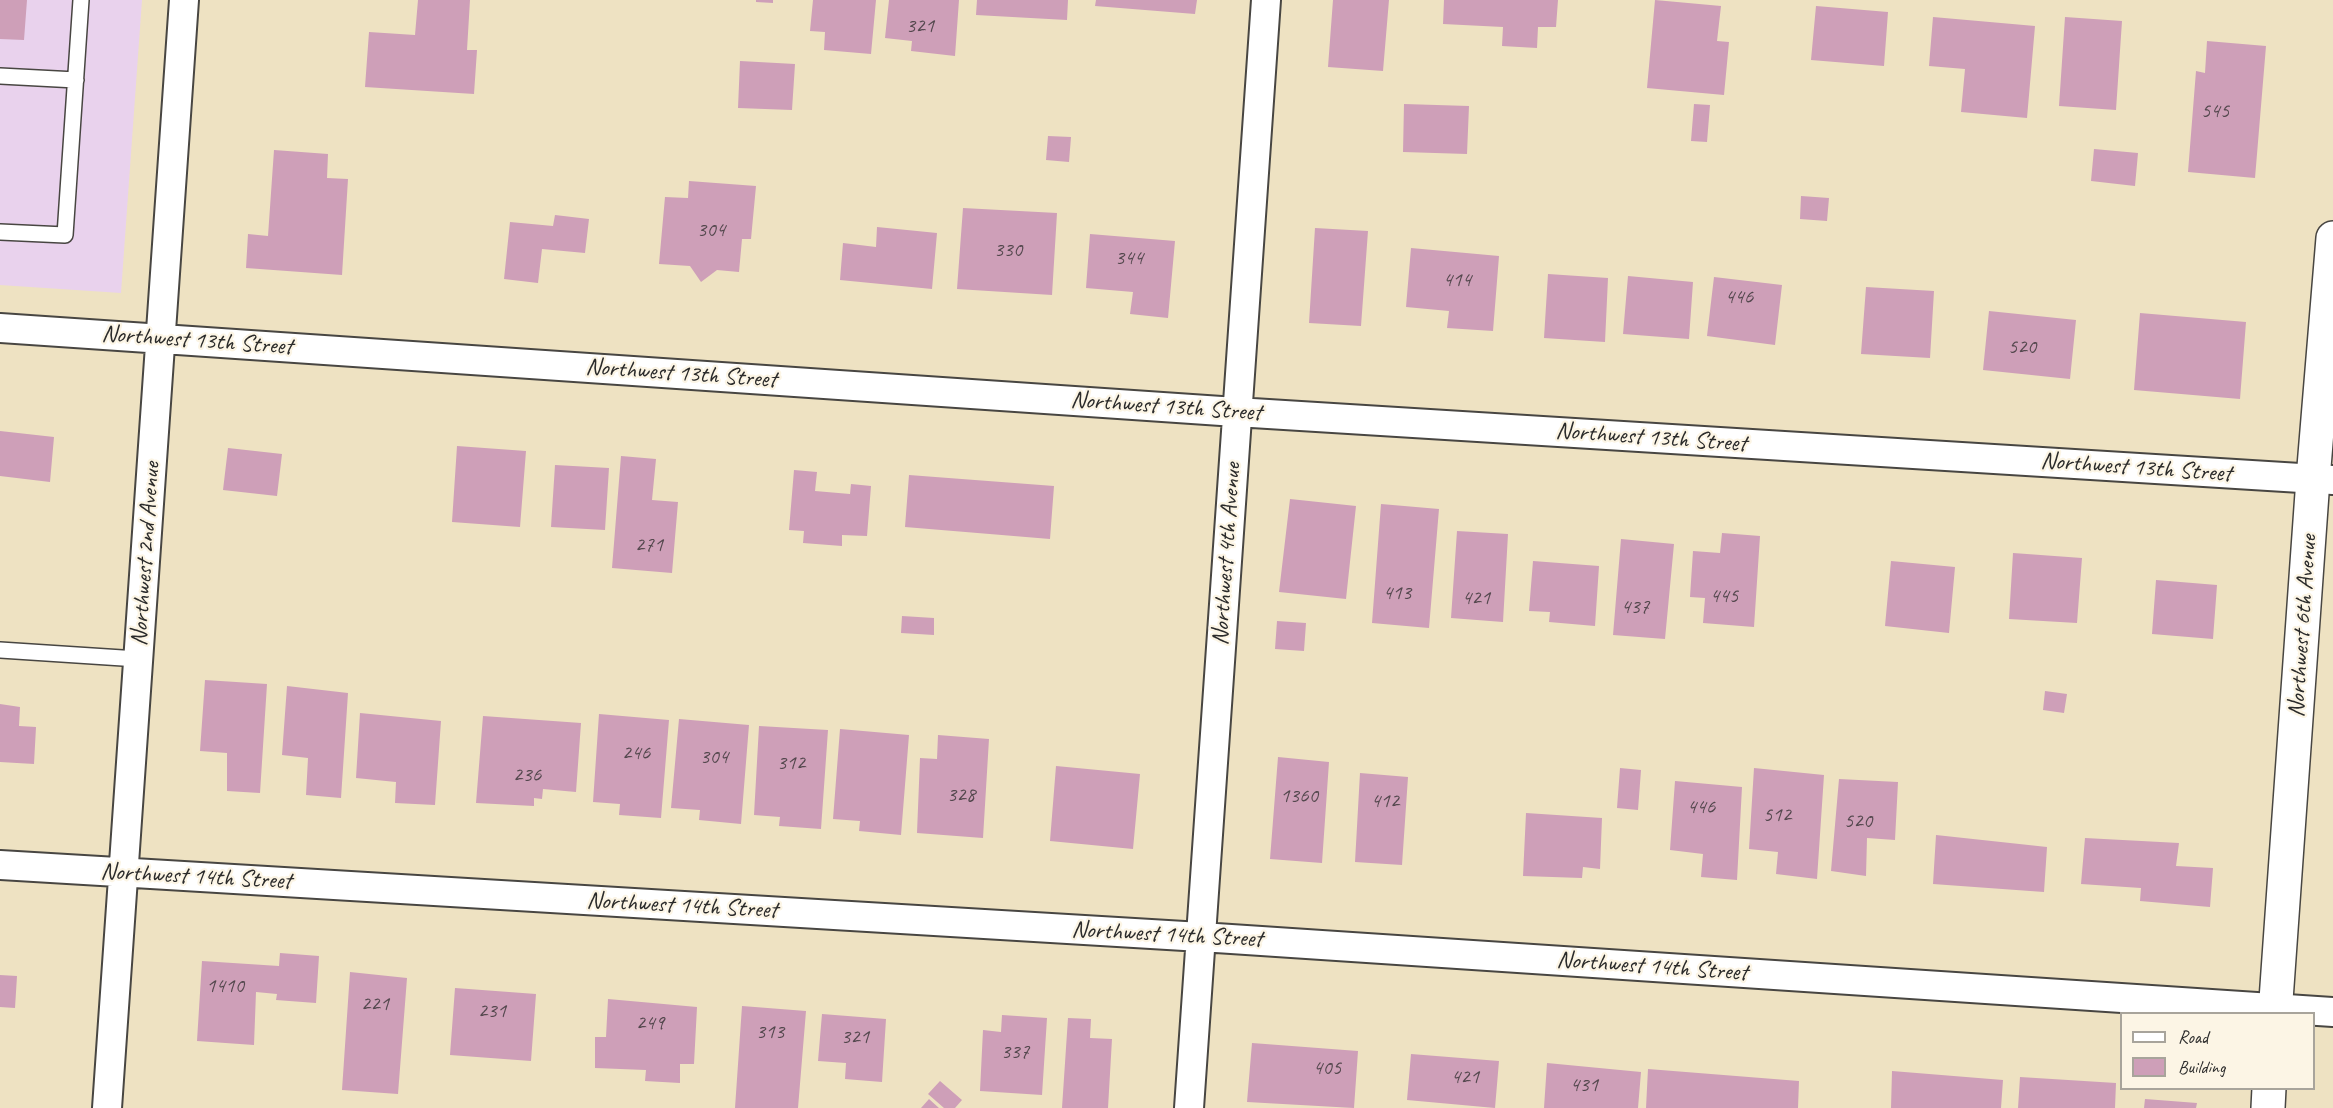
<!DOCTYPE html>
<style>
body{margin:0}
#map{position:relative;width:2333px;height:1108px;overflow:hidden;background:#eee2c2;font-family:Caveat,sans-serif}
canvas{display:block}
.legend{position:absolute;left:2120px;top:1012px;width:195px;height:78px;box-sizing:border-box;background:#fcf5e5;border:2px solid #a8a49b;margin:0;padding:8px 10px;list-style:none;font-size:18px;color:#2b2b2b}
.legend li{display:flex;align-items:center;gap:12px;height:30px}
.legend b{width:30px;border:2px solid #a8a49b}
</style>
<div id="map">
<canvas width="2333" height="1108"></canvas>
<ul class="legend">
<li><b style="height:8px;background:#fff"></b>Road</li>
<li><b style="height:16px;background:#ce9fb8"></b>Building</li>
</ul>
</div>
<script>
const ctx = document.querySelector('canvas').getContext('2d');
ctx.lineJoin = 'round';
function paint(path, color) { ctx.fillStyle = color; ctx.fill(path, 'evenodd'); }
function trace(path, color, width, dash) { ctx.strokeStyle = color; ctx.lineWidth = width; ctx.lineCap = dash ? 'butt' : 'round'; ctx.setLineDash(dash || []); ctx.stroke(path); }
function write(font, color, halo, rows, align = 'center') {
  ctx.font = font + ' Caveat,sans-serif'; ctx.lineWidth = 4.5; ctx.setLineDash([]); ctx.textBaseline = 'middle'; ctx.strokeStyle = halo; ctx.fillStyle = color; for (const [text, x, y, turn = 0] of rows) {
    ctx.save(); ctx.translate(x, y); ctx.rotate((+turn || 0) * Math.PI / 180); ctx.textAlign = isNaN(turn) ? turn : align; if (halo) ctx.strokeText(text, 0, 0); ctx.fillText(text, 0, 0); ctx.restore();
  }
}
paint(new Path2D(`
 M0,0h142l-21,293 -121,-8z`), '#e9d2ed');
paint(new Path2D(`
 M0,0h27l-3,40 -24,-1z
 M418,0h52l-3,50h10l-3,44 -109,-7 4,-55 46,3z
 M756,0h17v3l-17,-1z
 M813,0h63l-5,54 -47,-4 1,-18 -15,-1z
 M889,0h70l-4,56 -44,-5 1,-10 -27,-3z
 M977,0h91l-1,20 -91,-5z
 M1096,0h101l-2,14 -100,-8z
 M1333,0h56l-6,71 -55,-4z
 M1444,0h114l-2,27h-18l-1,21 -35,-2 1,-19 -60,-3z
 M1655,0l66,6 -4,35 12,1 -5,53 -77,-7z
 M1816,6l72,6 -4,54 -73,-6z
 M1933,17l102,9 -8,92 -66,-6 4,-43 -36,-3z
 M2065,17l57,4 -6,89 -57,-4z
 M2207,41l59,5 -11,132 -67,-6 8,-101 9,2z
 M740,61l55,3 -3,46 -54,-2z
 M1404,104l65,2 -2,48 -64,-2z
 M1694,104l16,1 -3,37 -16,-1z
 M1048,136l23,1 -2,25 -23,-2z
 M2094,149l44,4 -3,33 -44,-5z
 M274,150l54,4 -1,24 21,1 -6,96 -96,-7 2,-34 20,2z
 M689,181l67,5 -5,53h-9l-3,33 -22,-2 -16,12 -11,-16 -31,-2 6,-67 23,1z
 M1801,196l28,2 -2,23 -27,-2z
 M963,208l94,5 -5,82 -95,-6z
 M555,215l34,4 -4,34 -43,-4 -4,34 -34,-4 6,-57 43,4z
 M877,227l60,6 -5,56 -92,-9 3,-37 33,4z
 M1315,228l53,3 -7,95 -52,-3z
 M1090,234l85,7 -7,77 -38,-4 3,-22 -47,-4z
 M1411,248l88,8 -6,75 -46,-3 2,-17 -43,-4z
 M1548,274l60,4 -3,64 -61,-4z
 M1628,276l65,6 -4,57 -66,-5z
 M1714,277l68,8 -7,60 -68,-9z
 M1866,287l68,4 -4,67 -69,-4z
 M1989,311l87,9 -6,59 -87,-9z
 M2140,313l106,9 -6,77 -106,-9z
 M0,431l54,6 -4,45 -50,-6z
 M457,446l69,5 -6,76 -68,-5z
 M228,448l54,6 -5,42 -54,-6z
 M621,456l35,3 -4,41 26,2 -6,71 -60,-5z
 M555,465l54,3 -4,62 -54,-3z
 M794,470l23,2 -2,19 35,3 1,-10 20,2 -4,50 -25,-1v11l-39,-3 1,-12 -15,-1z
 M909,475l145,11 -4,53 -145,-12z
 M1290,499l66,7 -10,93 -67,-7z
 M1381,504l58,5 -10,119 -57,-5z
 M1457,531l51,3 -5,88 -52,-4z
 M1722,533l38,3 -6,91 -51,-4 2,-25 -15,-1 3,-46 27,2z
 M1621,539l53,5 -9,95 -52,-4z
 M2013,553l69,5 -5,65 -68,-4z
 M1533,561l66,5 -4,60 -46,-4 1,-10 -21,-1z
 M1891,561l64,6 -6,66 -64,-7z
 M2156,580l61,5 -4,54 -61,-5z
 M902,616l32,2v17l-33,-2z
 M1277,621l29,2 -2,28 -29,-2z
 M205,680l62,4 -7,109 -33,-2v-38l-27,-2z
 M287,686l61,7 -7,105 -35,-3 2,-37 -26,-3z
 M2045,691l22,3 -3,19 -21,-3z
 M0,704l20,3 -1,19 17,1 -2,37 -34,-2z
 M360,713l81,8 -6,84 -40,-2 1,-21 -40,-4z
 M599,714l70,6 -8,98 -42,-3 1,-11 -27,-2z
 M483,716l98,7 -5,69 -33,-3 -1,10 -8,-1v8l-58,-3z
 M679,719l70,6 -8,99 -42,-4 1,-10 -29,-2z
 M759,726l69,4 -7,99 -42,-3 1,-9 -26,-2z
 M840,729l69,6 -8,100 -42,-4 1,-10 -27,-2z
 M938,735l51,4 -6,99 -66,-5 3,-75 17,1z
 M1278,757l51,5 -7,101 -52,-4z
 M1056,766l84,8 -7,75 -83,-8z
 M1620,768l21,2 -3,40 -21,-2z
 M1754,768l70,7 -7,104 -41,-5 2,-22 -29,-3z
 M1360,773l48,4 -6,88 -47,-3z
 M1839,779l59,3 -3,58 -28,-2 -1,38 -35,-5z
 M1675,781l67,6 -5,93 -36,-3 2,-23 -33,-4z
 M1526,813l76,5 -2,51 -17,-2 -1,11 -59,-2z
 M1936,835l111,12 -3,45 -111,-8z
 M2085,838l94,5 -3,23 37,2 -3,39 -70,-6 1,-13 -60,-4z
 M280,953l39,3 -3,47 -40,-3 1,-6 -21,-2 -2,53 -57,-4 5,-80 77,5z
 M350,972l57,6 -9,116 -56,-4z
 M0,975l17,1 -2,32 -15,-1z
 M455,988l81,6 -5,67 -81,-6z
 M608,999l89,8 -3,57h-14v19l-35,-2 1,-11 -51,-2v-31h11z
 M742,1006l64,5 -8,97h-63z
 M822,1014l64,5 -4,63 -37,-3 1,-16 -28,-2z
 M1002,1015l45,3 -5,77 -62,-4 3,-61 18,2z
 M1068,1018l23,1 -1,19 22,1 -4,69h-46z
 M1252,1043l106,8 -4,57 -107,-6z
 M1411,1054l88,7 -4,47 -88,-8z
 M1547,1063l94,9 -3,36h-94z
 M1648,1069l151,12 -1,27h-152z
 M1892,1071l111,9 -2,28h-110z
 M2020,1077l96,6 -1,25h-97z
 M940,1081l22,19 -7,8h-11l-16,-14z
 M929,1099l10,9h-18z
 M2145,1099l52,4 -1,5h-52z`), '#ce9fb8');
const service = new Path2D(`
 M0,76l76,4
 M0,232l65,3 16,-235
 M0,650l138,9`);
const minor = new Path2D(`
 M0,328l1236,84 1097,68
 M0,865l1201,72 1132,75
 M107,1108l77,-1108
 M1189,1108l77,-1108`);
const tertiary = new Path2D(`
 M2275,1014l38,-535 20,-241
 M2268,1108l1,-20`);
trace(service, '#484642', 18);
trace(minor, '#484642', 32);
trace(tertiary, '#484642', 36);
trace(service, '#fff', 15);
trace(minor, '#fff', 28);
trace(tertiary, '#fff', 33);
write('21px', '#54484e', null, [
 ["321",920,26],
 ["545",2215,111],
 ["304",711,230],
 ["330",1008,250],
 ["344",1129,258],
 ["414",1457,280],
 ["446",1739,297],
 ["520",2022,347],
 ["271",649,545],
 ["413",1397,593],
 ["445",1724,596],
 ["421",1476,598],
 ["437",1635,607],
 ["246",636,753],
 ["304",714,757],
 ["312",791,763],
 ["236",527,775],
 ["328",961,795],
 ["1360",1299,796],
 ["412",1385,801],
 ["446",1701,807],
 ["512",1777,815],
 ["520",1858,821],
 ["1410",225,986],
 ["221",375,1004],
 ["231",492,1011],
 ["249",650,1023],
 ["313",770,1032],
 ["321",855,1037],
 ["337",1015,1052],
 ["405",1327,1068],
 ["421",1465,1077],
 ["431",1584,1085]
]);
write('24px', '#2b2b2b', '#fcf5e5', [
 ["Northwest 13th Street",197,341,4],
 ["Northwest 13th Street",681,374,4],
 ["Northwest 13th Street",1166,407,4],
 ["Northwest 13th Street",1651,438,4],
 ["Northwest 13th Street",2136,468,4],
 ["Northwest 2nd Avenue",146,554,-86],
 ["Northwest 4th Avenue",1227,554,-86],
 ["Northwest 6th Avenue",2303,626,-86],
 ["Northwest 14th Street",196,877,3],
 ["Northwest 14th Street",682,906,3],
 ["Northwest 14th Street",1167,935,3],
 ["Northwest 14th Street",1652,967,4]
]);
</script>
